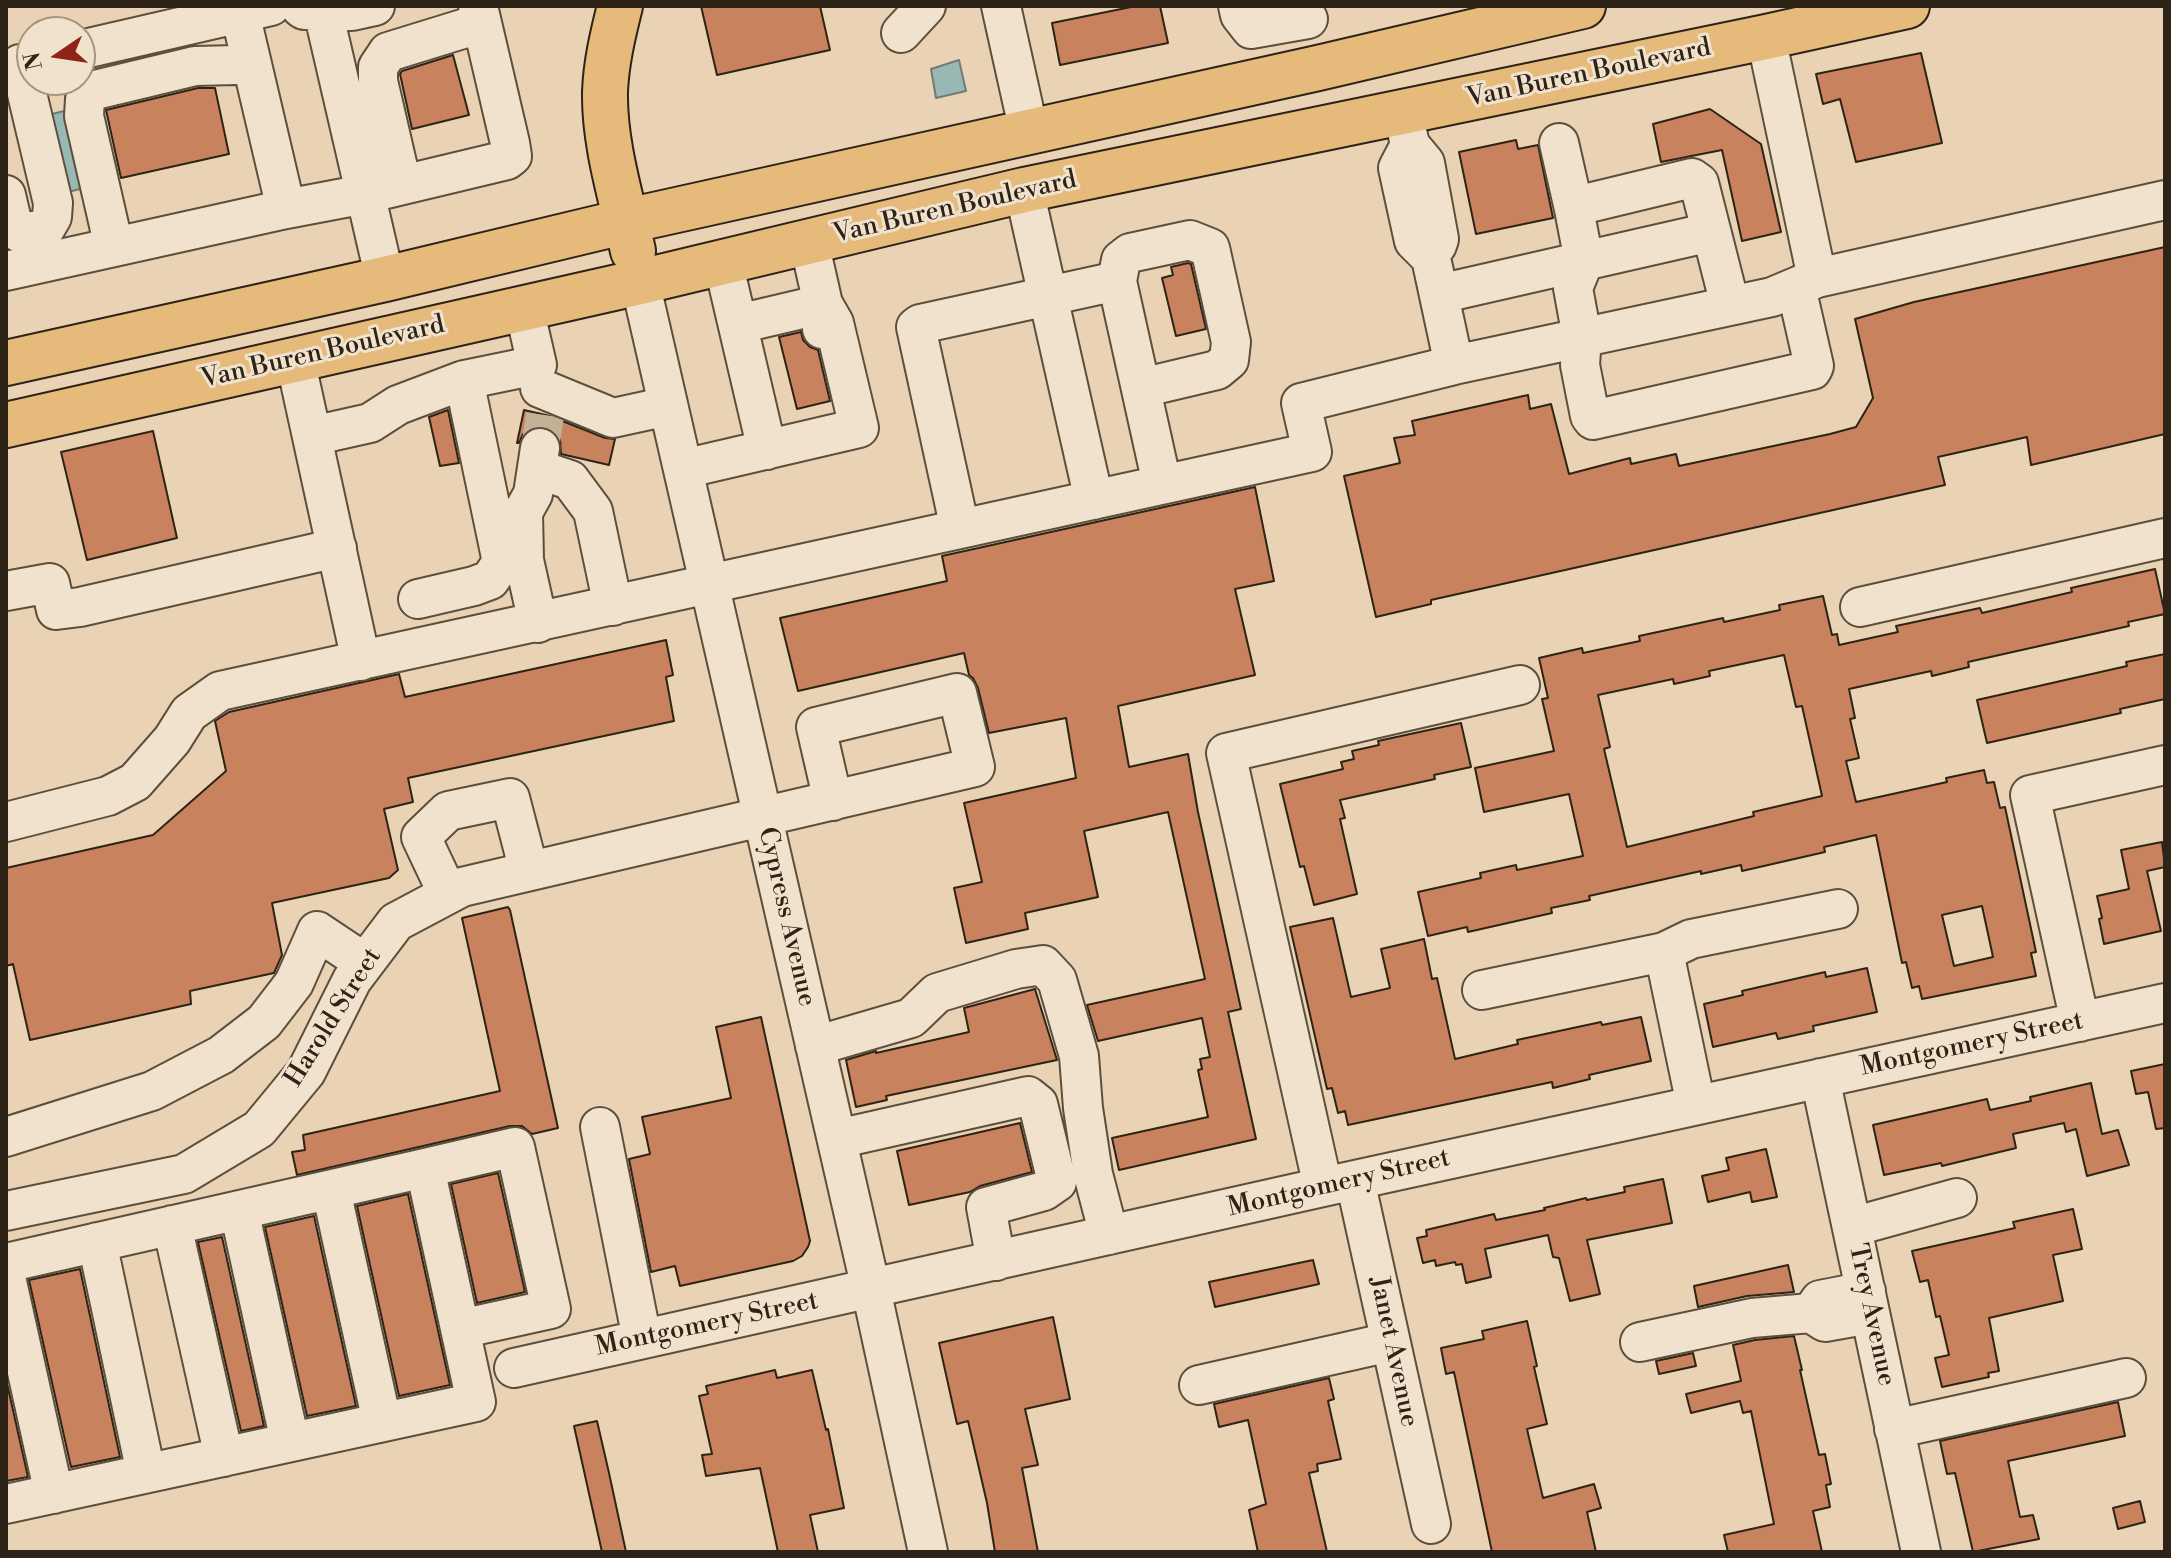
<!DOCTYPE html>
<style>
body{margin:0}
#map{position:relative;width:2171px;height:1558px;overflow:hidden;background:#ead3b4;font-family:"Libre Bodoni",serif}
canvas{display:block}
.frame{position:absolute;inset:0;border:8px solid #2e2317;pointer-events:none}
.north{position:absolute;left:16px;top:16px;width:80px;height:80px;box-sizing:border-box;background:#f1e2ce;border:2px solid #a39685;border-radius:50%;rotate:257deg;font-size:22px;font-weight:700;line-height:32px;text-align:center;color:#2e2317}
.north::after{content:'';display:block;margin:auto;width:28px;height:36px;background:#8f2418;clip-path:polygon(50% 0,100% 100%,50% 72%,0 100%)}
</style>
<div id="map">
<canvas width="2171" height="1558"></canvas>
<div class="frame"></div>
<div class="north">N</div>
</div>
<script>
const ctx = document.querySelector('canvas').getContext('2d');
ctx.lineJoin = 'round';
function paint(path, color) { ctx.fillStyle = color; ctx.fill(path, 'evenodd'); }
function trace(path, color, width, dash) { ctx.strokeStyle = color; ctx.lineWidth = width; ctx.lineCap = dash ? 'butt' : 'round'; ctx.setLineDash(dash || []); ctx.stroke(path); }
function write(font, color, halo, rows, align = 'center') {
  ctx.font = font + ' "Libre Bodoni",serif'; ctx.lineWidth = 6; ctx.setLineDash([]); ctx.textBaseline = 'middle'; ctx.strokeStyle = halo; ctx.fillStyle = color; for (const [text, x, y, turn = 0] of rows) {
    ctx.save(); ctx.translate(x, y); ctx.rotate((+turn || 0) * Math.PI / 180); ctx.textAlign = isNaN(turn) ? turn : align; if (halo) ctx.strokeText(text, 0, 0); ctx.fillText(text, 0, 0); ctx.restore();
  }
}
const water = new Path2D(`
 M959,60l7,31 -30,7 -5,-29z
 M68,110l20,77 -20,5 -20,-77z`);
paint(water, '#99b7b3');
trace(water, '#6e7c75', 2);
const building = new Path2D(`
 M701,6h119l10,44 -113,25z
 M1136,6h24l8,37 -108,22 -8,-42z
 M1921,53l21,90 -86,19 -16,-63 -17,5 -7,-30z
 M453,55l16,60 -57,14 -12,-55 2,-3z
 M198,88h17l14,66 -108,24 -15,-68z
 M1710,109l51,35 20,88 -39,9 -20,-91 -61,12 -8,-38z
 M1516,140l2,9 20,-4 15,73 -77,16 -17,-82z
 M2165,247v187l-134,31 -4,-28 -89,20 7,28 -514,115v4l-55,13 -32,-141 56,-13 -6,-25 21,-3 -3,-14 116,-26 2,14 21,-5 18,70 61,-16 1,6 45,-10 3,12 151,-32 26,-7 17,-29 -18,-79 59,-17z
 M1188,263l3,1 15,65 -30,7 -14,-58 11,-3 -2,-8z
 M801,332l2,8 7,7 8,3 12,51 -33,8 -18,-72z
 M448,410l11,53 -19,3 -11,-49z
 M524,410l26,6 55,22 10,1 -6,26 -48,-11 -1,-15 -7,-9 -9,-4 -13,2 -8,6 -4,9h-2z
 M153,431l24,107 -90,22 -26,-108z
 M1255,487l19,94 -39,8 20,86 -137,31 11,61 59,-13 10,58 43,197 -13,3 28,127 -137,31 -7,-32 96,-21 -10,-47 4,-1 -2,-10 10,-2 -8,-39 -104,23 -11,-36 118,-26 -37,-167 -84,19 14,66 -73,16 3,16 -62,14 -12,-55 28,-6 -18,-79 112,-25 -10,-60 -77,15 -11,-45 -5,-10 -4,-3 -5,-22 -166,38 -18,-73 167,-37 -5,-25z
 M2155,569l10,45 -37,8 1,4 -161,36 1,5 -37,9 -1,-5 -82,18 6,29 -5,1 9,39 -13,3 10,41 91,-20 -1,-4 38,-8 3,13 7,-1 6,26 5,-1 31,145 -5,1 5,23 -114,23 -3,-13 -7,2 -6,-26 -4,1 -26,-128 -52,12 1,5 -83,19 -1,-6 -40,9v-3l-112,25 1,4 -39,8 1,5 -84,19 -1,-5 -39,9 -10,-44 63,-14 -1,-5 36,-8 1,5 66,-14 -14,-62 -85,18 -9,-44 79,-17 -12,-52 6,-1 -9,-40 43,-10 1,5 57,-12 -1,-5 84,-18 1,4 56,-12 -1,-5 44,-9 9,39 5,-1 2,11 59,-13 -2,-6 84,-18 2,5 90,-21 -1,-4zM1784,655l12,52 6,-1 20,90 -69,16 1,4 -127,31 -23,-98 6,-2 -12,-52 75,-16 1,5 36,-8 -1,-5zM1982,906l11,51 -39,9 -12,-51z
 M666,640l7,35 -7,2 8,44 -266,57 5,24 -29,7 14,61 -9,8 -117,25 10,52 -8,18 -84,18 1,13 -161,36 -17,-76 -7,2v-98l147,-33 73,-64 -11,-50 14,-9 170,-38 6,23z
 M2165,654v45l-45,10 1,4 -134,30 -10,-43 150,-34 -1,-4z
 M1461,723l10,44 -37,8 1,4 -95,21 5,18 -5,1 17,75 -43,11 -10,-39 -4,1 -20,-83 63,-15 -2,-7 13,-3 -2,-8 27,-6 -1,-4z
 M2162,842l3,25 -18,4 14,60 -57,13 -5,-25 3,-1 -5,-22 32,-7 -8,-39z
 M508,907l2,3 48,218 -26,6 -10,-8h-12l-213,49 -5,-23 13,-2 -2,-15 197,-44 -38,-173z
 M1333,918l18,79 39,-9 -9,-39 43,-10 8,40 5,-1 18,81 63,-15 -1,-4 84,-18 1,3 39,-8 10,44 -62,14 1,4 -37,9 -1,-6 -204,43 -3,-14 -7,2 -6,-25 -5,1 -37,-162z
 M1867,968l10,44 -64,14 1,5 -36,8 -2,-6 -63,14 -9,-43 39,-9 -1,-4 13,-3 70,-16 1,5z
 M1035,989l22,71 -171,36 1,4 -31,7 -10,-47 30,-9v2l93,-21 -5,-24z
 M761,1017l49,224 -2,6 -6,9 -9,5 -113,25 -5,-20 -24,6 -22,-113 21,-5 -8,-37 89,-19 -15,-71z
 M2165,1064v64l-9,1 -8,-37 -12,2 -5,-23z
 M2091,1083l11,51 16,-4 11,35 -42,11 -11,-47 -10,3 -2,-9 -51,11 3,14 -74,18 -1,-3 -57,12 -11,-50 114,-26 3,11 41,-9 -1,-4z
 M1020,1123l12,49 -52,14 -10,6 -61,13 -12,-54z
 M1766,1149l11,48 -25,5 -2,-10 -42,10 -6,-26 27,-6 -3,-12z
 M498,1173l27,119 -48,11 -26,-119z
 M1663,1179l9,44 -85,17 13,54 -30,7 -11,-43 -6,-1 -5,-22 -63,14 6,28 -25,6 -4,-19 -6,1 -1,-3 -19,4 -1,-6 -12,3 -6,-25 10,-2 -1,-6 68,-16 2,6 49,-10 -1,-2 42,-10 1,2 38,-8 -1,-5z
 M408,1194l42,191 -51,11 -42,-190z
 M2073,1209l9,40 -29,6 10,46 -74,17 10,53 -11,2 1,4 -47,10 -7,-29 14,-3 -9,-39 -4,1 -8,-37 -8,2 -8,-31 103,-23 -2,-6z
 M314,1216l42,190 -49,10 -42,-189z
 M222,1237l42,189 -23,5 -43,-189z
 M1313,1260l6,24 -104,23 -6,-25z
 M1788,1265l6,27 -47,4 -49,11 -4,-21z
 M80,1269l40,188 -49,10 -42,-187z
 M1053,1317l17,82 -45,10 13,56 -16,3 16,84h-43l-8,-49 -19,-82 -11,3 -18,-81z
 M1527,1321l10,45 -3,1 13,57 -20,5 16,69 51,-14 7,24 -14,4 9,40h-104l-38,-180 -8,2 -5,-26 43,-9 -2,-8z
 M1794,1336l8,34h-2l19,85 6,-1 6,30 -5,1 4,22 -17,4 9,41h-94l-4,-17 50,-11 -23,-113 -8,2 -3,-12 -49,12 -5,-19 55,-13 -8,-36 22,-5z
 M1693,1353l3,13 -37,8 -3,-13z
 M775,1370l2,8 35,-8 14,60 2,-1 16,79 -34,7 8,37h-40l-18,-84 -54,8 -4,-21 10,-1 -13,-58 9,-2 -2,-8z
 M1329,1378l5,21 -6,2 13,58 -24,5 1,7 -9,2 18,79h-69l-9,-42 17,-6 -18,-84 -29,7 -5,-23z
 M6,1379l22,98 -22,4z
 M2118,1402l7,34 -117,25 12,56 13,-2 6,24 -66,13 -18,-79 -8,1 -7,-33z
 M597,1421l12,52 17,79h-24l-28,-126z
 M2140,1501l5,21 -27,7 -5,-21z`);
paint(building, '#c8825e');
trace(building, '#2e2317', 2);
trace(new Path2D(`
 M540,448l5,-33`), '#c4b095', 38, [38, 19]);
const minor = new Path2D(`
 M1001,6l28,126
 M1238,6l2,9 11,14 57,-10
 M301,8l3,2 48,1 23,-5
 M323,11l62,268
 M240,13l46,196
 M901,33l25,-27
 M1766,37l51,241
 M80,50l191,-44
 M1406,126l4,19 15,18 14,76 -2,6
 M1559,143l15,66
 M1410,145l-12,23 16,73 17,17 23,107 318,-68 45,-19 348,-78
 M402,185l-24,-104v-14l10,-15 94,-29
 M1024,190l70,310
 M6,195l6,26 8,12 25,-4 7,-12 1,-14 -33,-139
 M809,242l14,62 -1,25
 M114,247l-30,-131 1,-17 6,-8 104,-25 41,-1 15,-3
 M723,262l44,188
 M6,271l280,-62 79,-15 142,-34 5,-4 -2,-13 -32,-137
 M1117,281l4,-21 9,-7 60,-13 20,8 21,94 -2,18 -12,10 -76,18
 M640,282l231,1007 57,263
 M1439,294l272,-62
 M1730,305l-31,-122 -7,-5 -116,28 -2,3 10,52 -11,27 9,49 -2,28 10,51 3,4 219,-50 2,-4 -18,-79
 M738,324l85,-20
 M295,359l66,302
 M540,388l73,30 55,-12
 M312,436l58,-13 28,-18 66,-25 73,-15 -13,-57
 M537,469l33,11 23,31 20,95
 M683,469l176,-41 -25,-105 -11,-19
 M960,529l-44,-202 4,-3 197,-43 45,203
 M6,591l44,-8 6,27 24,-3 257,-59
 M418,599l56,-13 16,-6 12,-18 -38,-182
 M1860,607l305,-69
 M538,623l-14,-63 -1,-48 10,-18 7,-46
 M6,822l102,-26 27,-14 37,-42 17,-27 31,-22 1092,-239 -11,-49 153,-38
 M448,894l-27,-57 27,-26 62,-13 19,73
 M1482,990l182,-38
 M2080,1022l-50,-227 135,-30
 M815,1046l96,-28 26,-25 79,-24 27,-4 14,15 22,76 4,52 10,66 16,61
 M1820,1078l101,474
 M1696,1105l-32,-153 27,-13 147,-30
 M600,1127l42,212
 M6,1137l146,-46 69,-36 43,-33 30,-39 23,-52 48,32
 M837,1139l191,-43 10,8 19,78 -13,9 -58,16 10,54
 M425,1168l90,-21 36,162 -91,20
 M1355,1180l76,344
 M1323,1187l-97,-434 294,-68
 M331,1190l51,232
 M239,1210l51,232
 M6,1211l178,-37 75,-45 47,-57 46,-92 44,-58 66,-35 513,-120 -18,-74 -141,34 17,74
 M172,1225l52,232
 M1852,1227l105,-29
 M97,1242l49,231
 M6,1263l419,-95 51,234 -470,102
 M6,1277l48,217
 M1866,1291l-46,9 -9,13 14,9 45,-8
 M1640,1342l112,-24 59,-5
 M514,1368l809,-181 842,-184
 M1199,1385l191,-43
 M1894,1429l232,-51`);
const major = new Path2D(`
 M620,6c-7,28 -14,57 -15,86 -1,53 17,108 28,159
 M6,363l379,-84 242,-58 691,-153 265,-62
 M6,425l634,-143 384,-92 742,-153 141,-31`);
trace(minor, '#5d4f3e', 42);
trace(major, '#2e2317', 48);
trace(minor, '#f1e2ce', 38);
trace(major, '#e5ba7a', 44);
write('26px', '#2e2317', '#f1e2ce', [
 ["Van Buren Boulevard",1589,74,-12],
 ["Van Buren Boulevard",955,208,-13],
 ["Van Buren Boulevard",323,353,-13],
 ["Cypress Avenue",786,917,77],
 ["Harold Street",334,1018,-58],
 ["Montgomery Street",1972,1045,-12],
 ["Montgomery Street",1339,1184,-13],
 ["Trey Avenue",1871,1315,78],
 ["Montgomery Street",707,1325,-12],
 ["Janet Avenue",1393,1352,78]
]);
</script>
